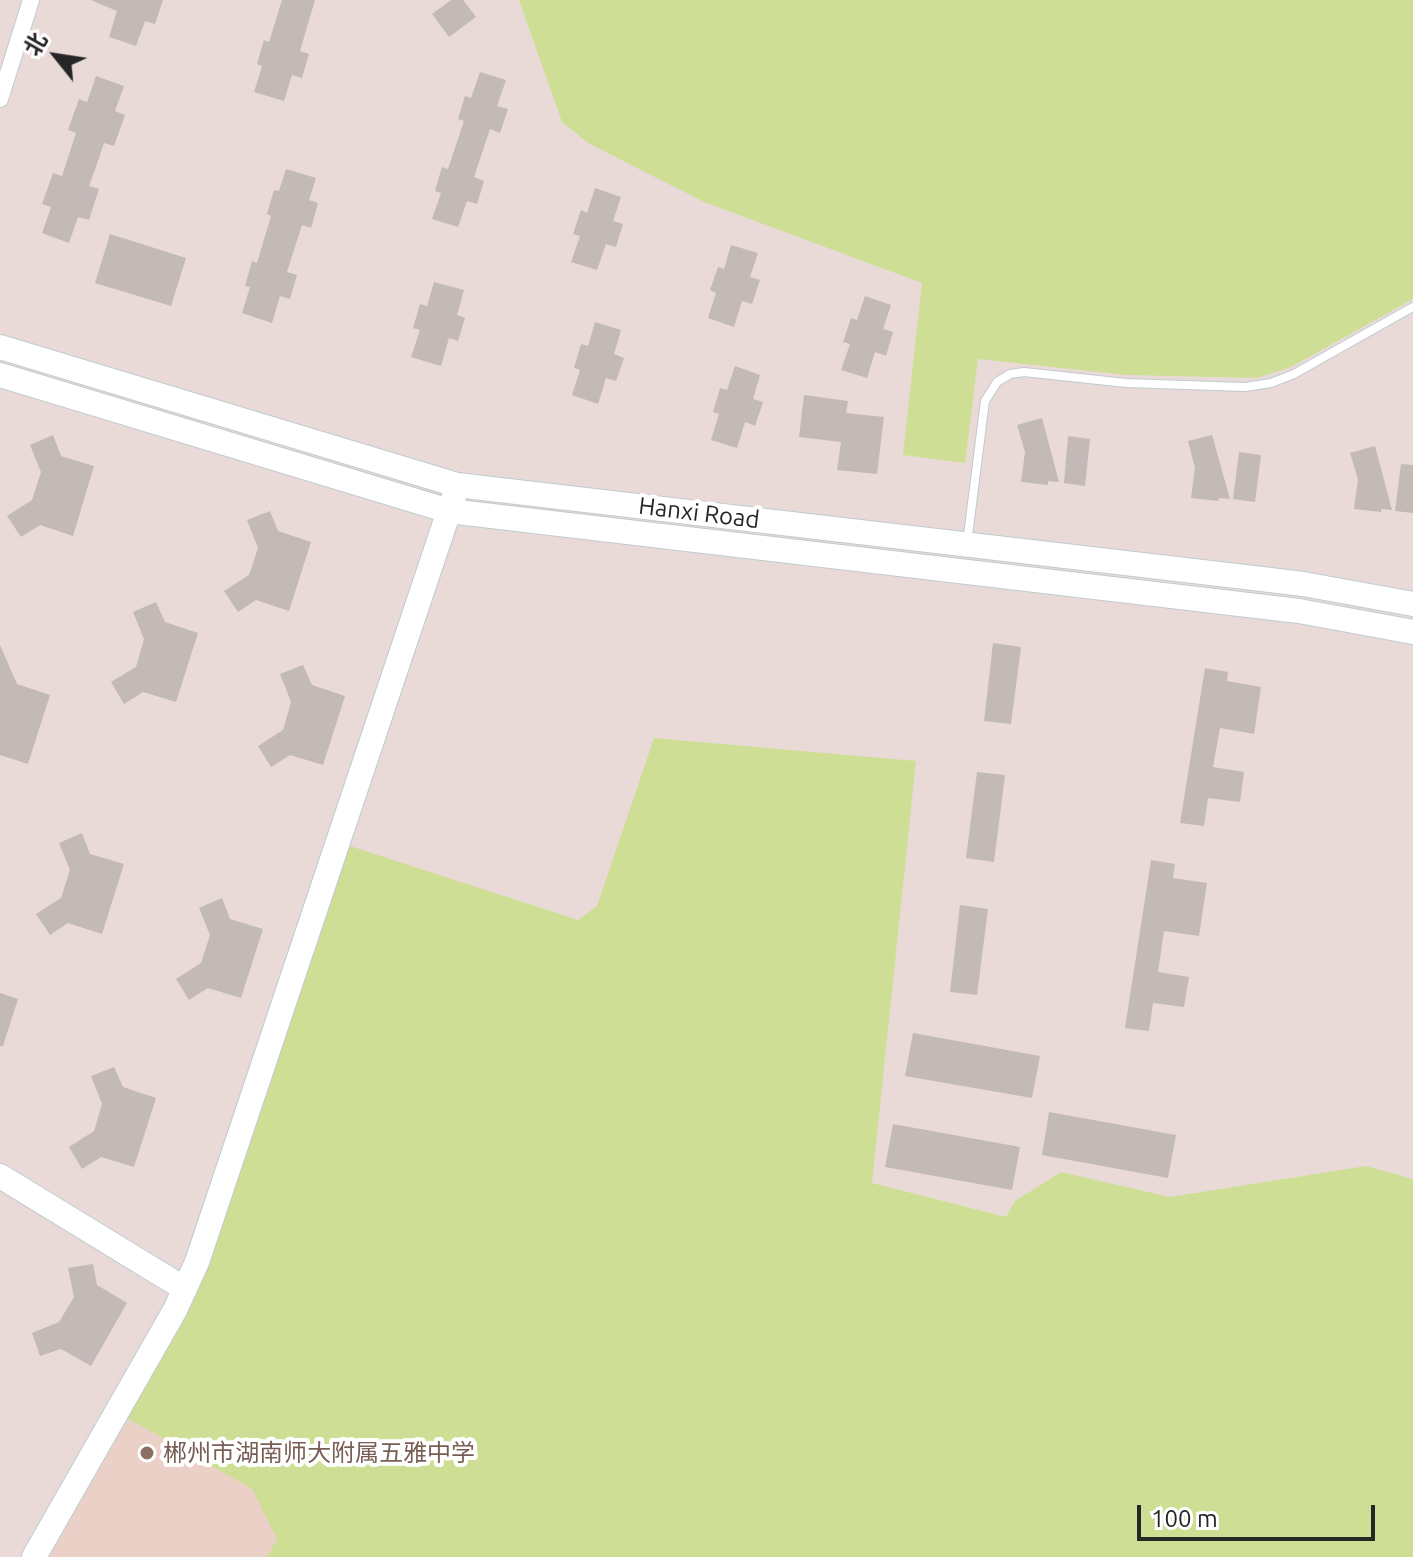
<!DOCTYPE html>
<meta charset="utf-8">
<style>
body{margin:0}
#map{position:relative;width:1413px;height:1557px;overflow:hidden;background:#e9dad8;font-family:Ubuntu,"Noto Sans SC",sans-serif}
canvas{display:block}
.north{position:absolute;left:16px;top:16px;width:80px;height:80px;-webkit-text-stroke:6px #fff;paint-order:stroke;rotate:300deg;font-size:22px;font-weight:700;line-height:32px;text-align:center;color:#262626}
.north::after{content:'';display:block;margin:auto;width:28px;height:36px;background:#262626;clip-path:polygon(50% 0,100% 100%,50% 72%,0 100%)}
.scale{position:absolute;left:1137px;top:1505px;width:238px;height:36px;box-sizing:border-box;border:4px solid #262626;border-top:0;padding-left:10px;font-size:24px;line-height:28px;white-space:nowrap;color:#262626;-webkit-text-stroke:6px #fff;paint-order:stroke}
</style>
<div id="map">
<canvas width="1413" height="1557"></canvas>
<div class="north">北</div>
<div class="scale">100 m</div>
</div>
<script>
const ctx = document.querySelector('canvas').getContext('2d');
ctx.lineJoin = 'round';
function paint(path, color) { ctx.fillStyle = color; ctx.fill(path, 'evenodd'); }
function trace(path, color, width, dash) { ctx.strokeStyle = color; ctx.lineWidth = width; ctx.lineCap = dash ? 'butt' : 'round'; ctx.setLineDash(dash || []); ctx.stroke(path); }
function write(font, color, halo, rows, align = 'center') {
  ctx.font = font + ' Ubuntu,"Noto Sans SC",sans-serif'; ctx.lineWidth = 8; ctx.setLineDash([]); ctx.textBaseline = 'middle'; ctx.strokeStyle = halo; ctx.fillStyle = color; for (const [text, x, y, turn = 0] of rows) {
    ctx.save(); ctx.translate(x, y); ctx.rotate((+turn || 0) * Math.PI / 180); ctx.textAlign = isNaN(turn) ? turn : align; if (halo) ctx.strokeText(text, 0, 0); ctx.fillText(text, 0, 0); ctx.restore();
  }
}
paint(new Path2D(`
 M125,1417l127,72 26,50 -11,18h-222z`), '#ebd0c7');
paint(new Path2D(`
 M519,0h894v299l-122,68 -34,11 -130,-3 -149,-16 -13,104 -62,-8 19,-172 -218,-81 -116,-59 -26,-21z
 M654,738l262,23 -44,422 134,34 9,-16 46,-29 109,25 196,-31 47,13v378h-1146l10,-18 -25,-50 -127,-72 222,-572 231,75 19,-14z`), '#cedf95');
paint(new Path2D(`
 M91,0h72l-8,24 -10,-3 -9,25 -27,-9 8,-26z
 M282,0h33l-15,51 9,3 -7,24 -10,-3 -8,26 -30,-9 8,-26 -5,-2 7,-24 5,2z
 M451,0h12l13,17 -27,20 -17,-23z
 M480,72l26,8 -9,26 11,3 -8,24 -10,-4 -16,48 10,4 -7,23 -10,-3 -9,26 -26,-8 9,-26 -6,-2 7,-24 6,2 16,-48 -6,-2 7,-23 6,2z
 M96,76l28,10 -9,25 10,4 -11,31 -10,-3 -7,21 -8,22 10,3 -10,31 -11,-3 -9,26 -27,-10 9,-26 -9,-3 11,-31 9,3 14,-43 -8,-3 11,-31 8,3z
 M286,169l30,9 -7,22 9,3 -7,25 -9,-3 -15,47 10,3 -7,24 -10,-3 -8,27 -30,-10 8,-26 -5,-1 7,-25 5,2 14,-47 -4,-2 7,-24 5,1z
 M595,188l26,9 -8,24 10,3 -7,23 -10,-3 -9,26 -26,-8 9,-26 -7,-2 8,-24 6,3z
 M110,234l76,24 -15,48 -76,-23z
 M731,245l27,8 -8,24 10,3 -8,24 -10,-3 -8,26 -26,-9 8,-25 -6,-3 8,-23 6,2z
 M434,282l30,8 -7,25 8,3 -7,23 -9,-3 -8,28 -30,-9 9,-27 -7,-2 7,-24 7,2z
 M865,296l26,9 -8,24 10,3 -7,24 -11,-4 -8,26 -26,-8 9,-26 -7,-2 8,-24 6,2z
 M595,322l26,8 -7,24 10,4 -8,23 -10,-3 -8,26 -26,-9 8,-25 -6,-2 7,-24 7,2z
 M735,366l25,9 -7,24 10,3 -8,24 -10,-4 -8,26 -26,-8 8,-26 -6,-2 7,-24 7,2z
 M804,395l44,6 -2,12 38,4 -7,57 -40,-4 4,-28 -42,-5z
 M1042,418l17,64 -11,-1v4l-27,-3 4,-30 -8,-27z
 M53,435l8,21 33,10 -21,70 -33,-11 -19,12 -14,-21 25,-16 9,-28 -11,-27z
 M1212,435l18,64 -11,-1 -1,3 -27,-3 4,-30 -7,-27z
 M1068,436l22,3 -5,47 -21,-3z
 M1375,446l17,64 -11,-1v3l-27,-3 4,-30 -8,-26z
 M1239,452l22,3 -6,47 -22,-3z
 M1401,464l12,1v48l-18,-2z
 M270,511l8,20 33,11 -22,69 -33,-11 -18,12 -14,-21 25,-16 9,-27 -11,-28z
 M156,602l9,20 33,11 -22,69 -33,-10 -19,12 -13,-22 25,-15 8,-28 -11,-27z
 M993,643l28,4 -10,77 -27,-3z
 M0,645l17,39 33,11 -22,69 -28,-9z
 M303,665l9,20 33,11 -22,69 -33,-10 -19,12 -13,-21 25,-16 8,-28 -11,-28z
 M1205,668l23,4 -1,9 34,6 -7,47 -34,-6 -7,39 31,5 -4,30 -32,-4 -4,28 -24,-3z
 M977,772l28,3 -11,87 -28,-4z
 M82,833l8,21 34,10 -22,70 -34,-11 -18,12 -14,-21 25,-16 9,-28 -11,-27z
 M1151,860l24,4 -2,14 34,5 -8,53 -35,-5 -6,41 31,5 -5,30 -31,-4 -4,28 -24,-3z
 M222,898l8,21 33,10 -22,69 -33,-10 -19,12 -13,-21 25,-16 9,-28 -11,-27z
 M960,905l28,4 -11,86 -27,-3z
 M0,993l18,6 -15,47h-3z
 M913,1033l127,23 -8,42 -127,-22z
 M114,1067l9,20 33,11 -22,69 -33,-10 -19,12 -13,-22 25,-16 8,-27 -11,-28z
 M1049,1112l127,23 -8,43 -126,-23z
 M893,1124l127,23 -8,43 -127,-23z
 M93,1264l4,21 30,18 -36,63 -30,-17 -21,7 -8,-23 27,-11 15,-25 -6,-29z`), '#c3b9b7');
const lane = new Path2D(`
 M967,543l18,-142 12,-19 13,-8 14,-2 102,11 119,4 26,-4 23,-9 119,-67`);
const street = new Path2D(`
 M0,99l31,-99`);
const secondary = new Path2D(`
 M0,347l457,138 788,92 58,7 110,20
 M0,375l449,136 850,100 114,21
 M0,1176l185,113
 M34,1557l141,-247 22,-48 257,-766`);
trace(lane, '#c0cbd0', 10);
trace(street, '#c0cbd0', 18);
trace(secondary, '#c0cbd0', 26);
trace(lane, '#fff', 8);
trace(street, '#fff', 16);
trace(secondary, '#fff', 24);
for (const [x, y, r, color] of [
 [147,1453,8,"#8d6e63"]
]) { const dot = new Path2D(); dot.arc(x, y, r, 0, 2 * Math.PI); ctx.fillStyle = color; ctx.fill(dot); trace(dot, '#fff', 3); }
write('24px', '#262626', '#fff', [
 ["Hanxi Road",699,513,7]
]);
write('24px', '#785e54', '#fff', [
 ["郴州市湖南师大附属五雅中学",163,1453]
], 'left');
</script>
